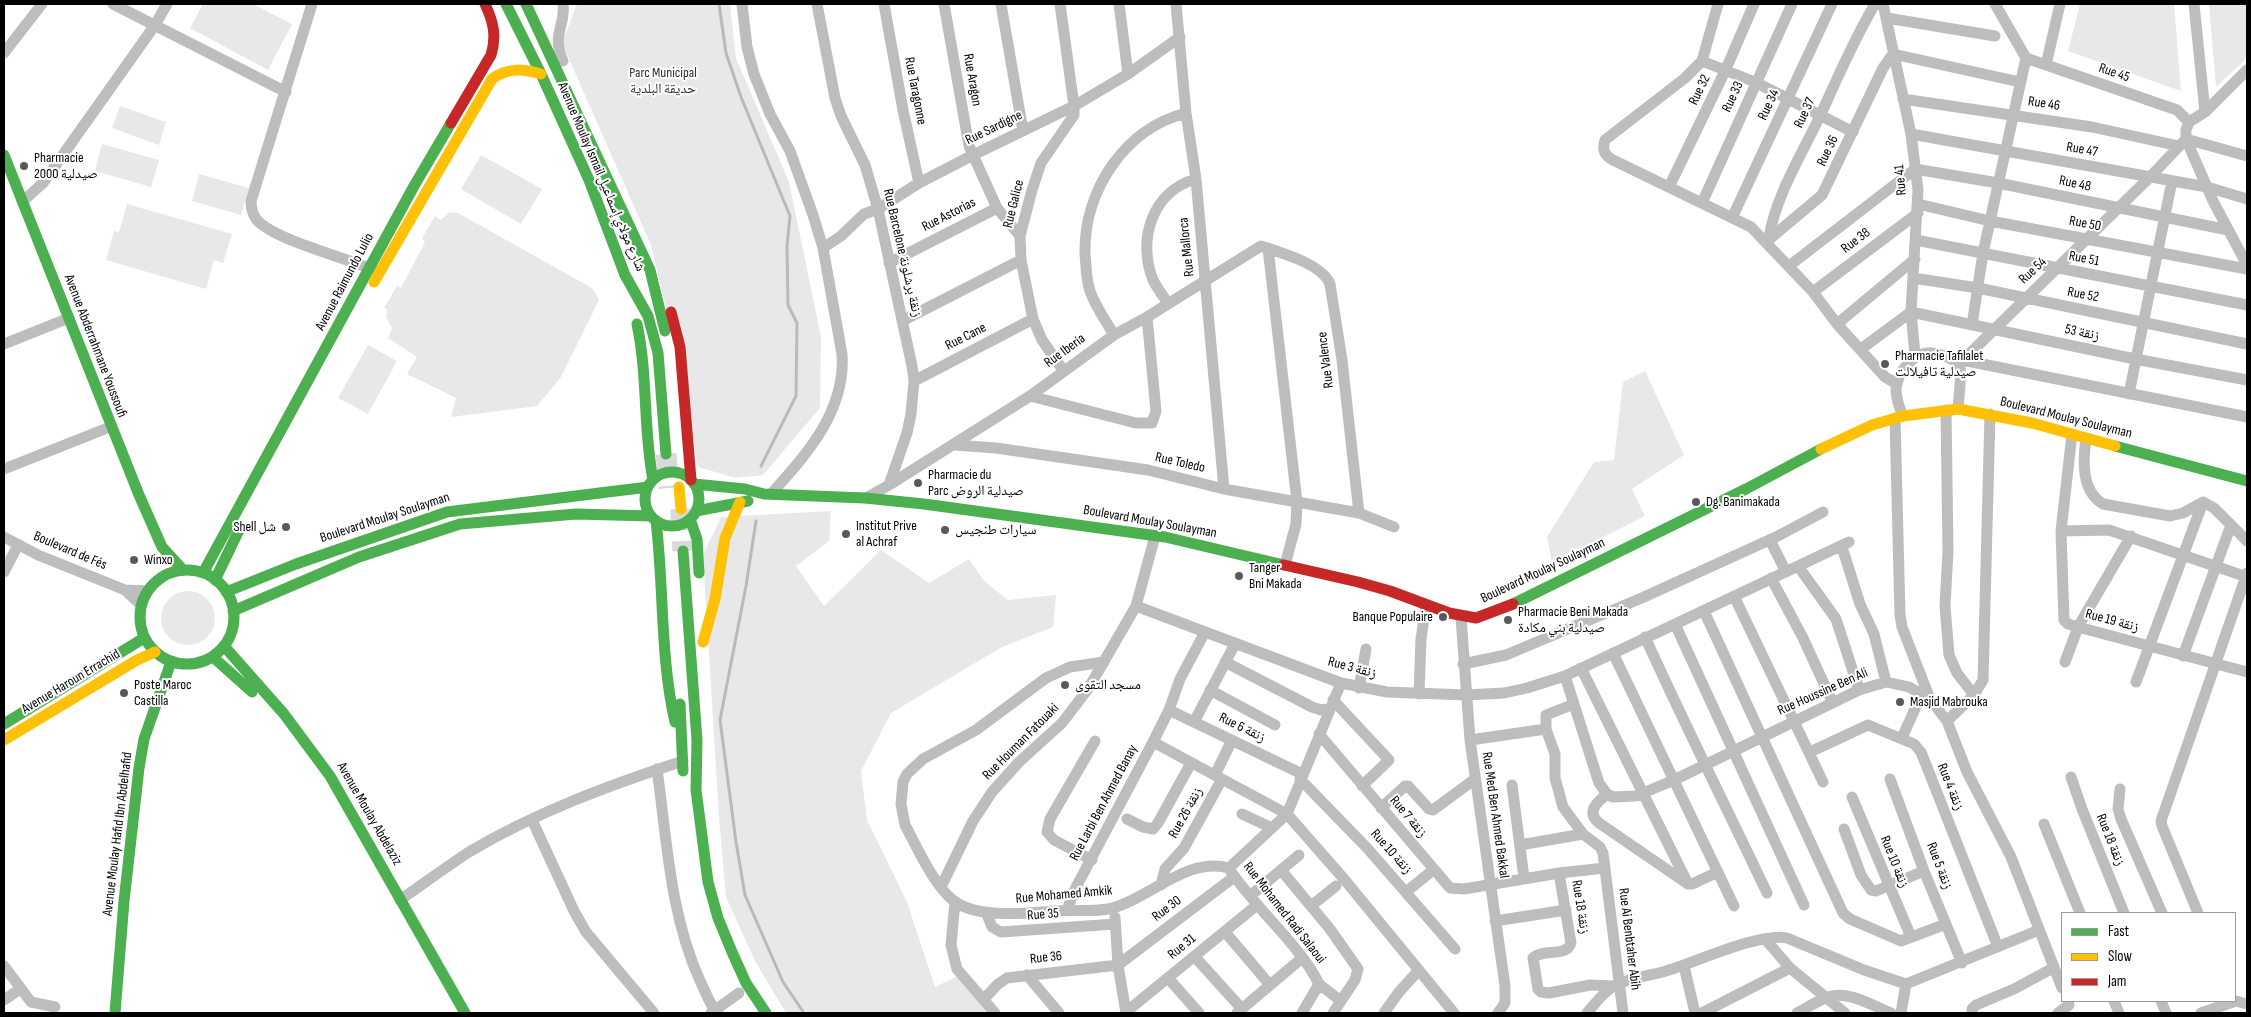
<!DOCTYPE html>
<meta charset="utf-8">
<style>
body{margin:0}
#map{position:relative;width:2251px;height:1017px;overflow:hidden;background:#fff;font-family:"Sofia Sans Condensed",sans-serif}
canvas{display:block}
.frame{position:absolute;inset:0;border:5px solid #000;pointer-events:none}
.legend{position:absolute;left:2061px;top:912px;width:175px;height:90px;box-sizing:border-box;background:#fff;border:1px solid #999;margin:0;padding:6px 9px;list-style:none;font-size:15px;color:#000}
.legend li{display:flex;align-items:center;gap:10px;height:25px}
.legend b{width:25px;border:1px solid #999}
</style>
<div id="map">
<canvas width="2251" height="1017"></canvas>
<div class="frame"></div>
<ul class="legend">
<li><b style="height:6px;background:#4caf50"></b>Fast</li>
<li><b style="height:6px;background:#ffc107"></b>Slow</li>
<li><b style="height:6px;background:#c62828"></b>Jam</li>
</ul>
</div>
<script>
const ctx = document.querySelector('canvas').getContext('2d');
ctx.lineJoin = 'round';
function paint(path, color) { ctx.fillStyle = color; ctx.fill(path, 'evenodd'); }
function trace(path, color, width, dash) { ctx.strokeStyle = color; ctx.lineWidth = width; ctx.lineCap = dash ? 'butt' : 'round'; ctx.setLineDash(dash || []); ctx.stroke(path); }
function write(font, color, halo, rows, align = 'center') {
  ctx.font = font + ' "Sofia Sans Condensed","Noto Naskh Arabic",sans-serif'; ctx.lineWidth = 4; ctx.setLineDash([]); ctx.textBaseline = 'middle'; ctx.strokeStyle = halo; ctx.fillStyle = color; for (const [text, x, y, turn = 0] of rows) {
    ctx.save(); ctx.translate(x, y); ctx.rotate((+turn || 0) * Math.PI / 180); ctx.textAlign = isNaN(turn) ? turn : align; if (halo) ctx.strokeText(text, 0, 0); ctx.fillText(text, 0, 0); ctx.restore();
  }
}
paint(new Path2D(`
 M203,4h50l39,20 -24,46 -78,-42z
 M577,4h153l6,54 53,124 32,155 -1,71 -57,67 -27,3 -38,-11 -26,-133 -21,-89 -89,-202z
 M2080,4h94l7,87 -113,-40z
 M2209,4h38v54l-31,29z
 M120,106l46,16 -7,23 -47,-17z
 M102,144l57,16 -8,27 -56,-16z
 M481,155l61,34 -21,35 -60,-35z
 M199,174l50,14 -8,27 -49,-14z
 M127,204l105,30 -9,29 -9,-3 -8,29 -100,-29 8,-29 5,1z
 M449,212l9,1 134,75 7,12 -38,77 -24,29 -86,11 5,-19 -49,-24 10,-17 -29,-19 4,-10 -6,-11 1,-8 -3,-1 13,-22 4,2 24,-46 -3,-4 13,-22 6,4z
 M368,345l29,16 -29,53 -30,-16z
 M1645,371l39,84 -52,34 13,27 -93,47 -5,-26 47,-75 20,-2 9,-78z
 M831,511l-2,30 -33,25 28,40 57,-56 48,33 40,-24 15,22 24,19 48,-5 -3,32 -51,20 -111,66 -30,58 6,49 40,82 28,85 27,-13 33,39h-209l-31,-52 -29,-64 -7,-79 -16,-263 18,-38z
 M161 618a27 27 0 1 1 54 0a27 27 0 1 1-54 0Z`), '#e8e8e8');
trace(new Path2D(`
 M719,4l7,49 15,44 49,119 -3,30 1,59 9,18 -1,73 -35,70
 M756,521l-10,65 -26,134 16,122 9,53 38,87 21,31`), '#bababa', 3);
trace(new Path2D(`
 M666,454l3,34
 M681,509l2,42`), '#d9d9d9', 21, [21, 11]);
trace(new Path2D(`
 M113,4l173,88
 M312,4l-61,197c0,6 1,12 5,18 17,21 92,39 120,52
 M742,4l5,43 7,27 16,40 20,37 23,64 10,33 19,106c4,57 -35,100 -71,140
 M817,4l18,94 6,18 24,49 13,44 34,157 2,15 -3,33 -4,19 -18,52 -23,13
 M884,4l19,106 16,73
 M944,4l25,142 28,62 23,28
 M1001,4l22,127
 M1060,4l14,102v9l-33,48 -9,27 -12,46 1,24 12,59 9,21 21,30
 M1119,4l9,70
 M1176,4l10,109 10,66 28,310
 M1718,4l-16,57 -17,17 -80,62c-3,10 -1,15 8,20l138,67 62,65 24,32 48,53 12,7
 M1883,4l28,130 7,56 -7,122 4,43
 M1995,4l31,54
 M2194,4l11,108
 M1887,18l108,18
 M4,53l38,-49
 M2026,58l151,52 12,12
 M563,61c-12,-27 3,-35 0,-57
 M1702,61l55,22 96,49
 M2046,65l14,-61
 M2247,70l-42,42 -16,10 -3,8v9l27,62 34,64
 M1903,99l189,28 87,19
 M1911,134l296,53 40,12
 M2186,139l61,17
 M1669,187l57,-118 28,-65
 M22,202l21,-19 112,-158 12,-21
 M1702,203l90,-199
 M1918,204l72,17 257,48
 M1732,218l100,-214
 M1769,238c6,-41 34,-86 52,-124 17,-37 33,-75 54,-110
 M1916,240l331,65
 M1766,242l56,-47 61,-127 10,-14 127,28
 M823,248l18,-12 23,-22 14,-5 41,-26 54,-28 101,-49 54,-32 52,-37
 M1268,248l29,254 -1,22 -11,41
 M889,263l108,-55
 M1789,266l126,-97 83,14 230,47
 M1913,278l65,10 269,56
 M1813,292l105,-79
 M1168,303c-5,-7 -11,-15 -15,-23 -16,-40 -1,-89 43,-101
 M902,321l119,-61
 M1837,324l78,-65
 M1972,325l11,-72 43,-195
 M1114,335c-8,-14 -19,-29 -24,-44 -4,-11 -4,-26 -5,-38 -1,-62 39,-124 101,-140
 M4,344l65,-26
 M1861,349l50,-37 224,47 112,21
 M1962,360l285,57
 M1959,364l191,-187 36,-38
 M914,381l119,-62
 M2129,394l43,-213
 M1030,396l106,27h16l4,-12 -9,-94
 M1946,410l2,141 -3,55 4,49 8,18 17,22
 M1903,416c-4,-9 -7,-18 -7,-27 1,-9 5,-18 11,-24 16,-18 33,-14 52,-1l2,9 -3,36
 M1895,418l5,197 2,12 28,72
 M2072,434l-11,97 3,89 4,4 10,3 169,45
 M2086,438c-3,23 -5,53 17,66l67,12 13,-3 20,-11 11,6 33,33
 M955,445l41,3 152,22 76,19 135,24 35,14
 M4,469l106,-42
 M889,485l141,-89 84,-61 33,-18 114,-71c19,6 61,18 69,38l12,76 17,153
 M2061,531l48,-1 138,47
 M4,537l34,18 87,35 23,1
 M1770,540l16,32
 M1842,547l18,57 14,30 12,48
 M1798,566l38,53 23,71
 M4,572l14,-27
 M1771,578l32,60 29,63
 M125,590l16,15
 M1734,596l89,186
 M1136,606l205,77 46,9 79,3 38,-2 23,-5 38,-12 284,-134
 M1704,611l139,302 7,6 51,22 45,-17
 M1461,617l9,123 35,246v17l-7,10
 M1675,624l129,281
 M1645,637c39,86 81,170 122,256
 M1613,653l121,253
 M2183,656l48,-131
 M1104,662l-34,5 -24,11 -70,52 -53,29 -16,15 -4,8 -2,22 4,21c12,22 29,61 49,76 24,18 73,12 101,10 18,-2 45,2 61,-4 37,-12 72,-50 113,-39
 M1225,662l87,45 9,3 8,-1
 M2065,662l13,-35 53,-91
 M1463,664l43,-9 138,-58 132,-60 47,-25
 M1581,668l107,216
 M1565,676l34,107 8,11 6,3 23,-1 38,-16 185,-90 27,-8 23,5 21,12 17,22 20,51 44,85 51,131
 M2136,682l67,-180
 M1359,688l7,-39
 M1210,690l65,35
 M1419,694l2,-55 5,-34
 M1333,700l56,60 -27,26
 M1574,704l-28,11v14l9,25v24l8,29 20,27 17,13 3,6 20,160
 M1169,710l133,64
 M1947,721l27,-26 9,-15 7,-266
 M1194,722l41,-78
 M1319,734l131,154 14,1 95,-16 46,-5
 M1902,738l20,-45
 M1470,740l76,-11
 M1153,742l134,72 57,65 110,134
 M1810,752l58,-27 46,19 7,8 77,195
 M657,769c10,72 13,147 44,214 5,10 9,22 16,30
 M1215,775l17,-35
 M2071,777l11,32 42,104
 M1300,779l68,70 87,100
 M1890,779l34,92 38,92
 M1512,785l12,93
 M2120,789l-2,20 3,10 41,94
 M1607,794c-11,9 -21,18 -8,29l89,61h4l26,-12
 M1852,797l59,140
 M1381,808l24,-22h3l21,23 4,1 42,-31
 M1242,814l30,14
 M1127,819l16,8 10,2 5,-6 33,-60
 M532,820l42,91 12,21 68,81
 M2044,824l36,89
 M1844,829l17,46 10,15 5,1 48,-20
 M1520,845l63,-11
 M1092,860l-38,-20 -7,-8 3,-13 45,-78
 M1229,868l58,-54 54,-131
 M1230,870c25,38 70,75 89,114l-17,29
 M1281,870l49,59 28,40 -3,11 -22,33
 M1559,873l12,70c-5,15 -28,5 -38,15l5,31 3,3 8,1 41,-8 23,1
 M1161,885l4,-16 19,-21 38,-69
 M941,887l32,-66 19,-29 27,-30 43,-39 26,-34 48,-83 19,-70
 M1406,892l27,-22
 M1250,896l49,-41
 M400,900c23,-16 46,-33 69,-48 67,-40 141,-67 214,-91
 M955,902l-4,43 6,24 38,44
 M1311,906l25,-20
 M1067,910l7,-19 79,-149 16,-32 11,-31 25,-47
 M986,912l6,15 9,5 114,-8
 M2198,913l-36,-87 -1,-5 86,-248
 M1115,917l3,48 8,48
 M1495,921l71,-11
 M1225,932l45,53
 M1766,940l24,28 55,45
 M1195,957l47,52
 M4,966l27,36 24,5
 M1684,966l11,47
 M1027,975l32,38
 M1168,978l31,35
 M1319,984l22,17
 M984,999l14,-15 9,-6 111,-13 116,-88
 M4,1000l16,-11
 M2114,1001l5,12
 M2161,1001l5,12
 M1126,1012l131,-107
 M711,1013l28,-20
 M1237,1013l65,-55
 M1384,1013l15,-21 20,-22
 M1587,1013c8,-9 16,-21 27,-27 14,-8 35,-10 52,-15 28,-8 94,-39 121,-33l77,32 42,14 133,-54
 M1702,1013l88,-45
 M1797,1013c10,-5 20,-12 31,-16 20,-7 45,9 63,16
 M1901,1013l5,-29
 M1972,1013v-4l4,-4 38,-16 39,-21
 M2058,1013l11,-8
 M2201,1013l35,-12 11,3`), '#bdbdbd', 11);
trace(new Path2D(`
 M506,4l35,70 48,106 36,95 23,41 10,37 8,101
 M526,4l124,266 15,61
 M4,155l135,340 23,52 21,23
 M637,324c11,52 6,104 16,156
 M2115,446l132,35
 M645 499a27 27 0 1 1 54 0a27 27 0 1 1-54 0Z
 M694,484l51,5 19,5 101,4 59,6 241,33 119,28
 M696,511l52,-10
 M690,519l7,20 2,34
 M656,521c8,66 4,136 19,201
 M683,551l14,189 -1,50 12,92 10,36 14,34 14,31 20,30
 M140 617a47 47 0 1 1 94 0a47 47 0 1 1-94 0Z
 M203,573l211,-387 37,-63
 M215,580l24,-50
 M226,592l70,-28 151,-52 201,-25
 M1513,604l233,-115 75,-40
 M233,611l126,-54 101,-33 116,-10 75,2
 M224,646l60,68 46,62 135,237
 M213,657l39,35
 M680,704l3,67
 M4,724l140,-86
 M115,1013l9,-112 15,-133 5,-29 27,-77`), '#4caf50', 11);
trace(new Path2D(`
 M374,282l118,-203c16,-12 31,-10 49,-5
 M1821,449l51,-24 31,-9 55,-7 74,14 83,23
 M679,487l2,22
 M703,642l12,-43 10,-61 15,-36
 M4,740l133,-80 18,-8`), '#ffc107', 11);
trace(new Path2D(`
 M451,123l40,-68c6,-19 2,-34 -6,-51
 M671,312l9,35 11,133
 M1284,565l74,17 32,9 59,22 27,5 37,-14`), '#c62828', 11);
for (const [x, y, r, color] of [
 [24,166,5,"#595959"],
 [1885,364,5,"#595959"],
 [918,483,5,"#595959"],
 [1696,502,5,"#595959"],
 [286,527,5,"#595959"],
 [945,530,5,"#595959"],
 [846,534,5,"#595959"],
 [134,560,5,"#595959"],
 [1239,576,5,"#595959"],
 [1443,617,5,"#595959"],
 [1508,620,5,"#595959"],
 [1065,685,5,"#595959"],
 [124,693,5,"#595959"],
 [1900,702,5,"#595959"]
]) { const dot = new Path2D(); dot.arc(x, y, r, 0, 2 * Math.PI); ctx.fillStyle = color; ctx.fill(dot); trace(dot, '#fff', 2); }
write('14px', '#2d2d2d', '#fff', [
 ["Parc Municipal",663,73],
 ["حديقة البلدية",663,89]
]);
write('14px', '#000', '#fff', [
 ["Rue 45",2114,73,19],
 ["Rue Aragon",972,80,80],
 ["Rue 32",1700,90,-64],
 ["Rue Taragonne",915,91,79],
 ["Rue 33",1733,97,-65],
 ["Rue 46",2044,104,9],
 ["Rue 34",1769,105,-65],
 ["Rue 37",1805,113,-65],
 ["Rue Sardigne",994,128,-26],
 ["Rue 47",2082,150,10],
 ["Rue 36",1828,151,-65],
 ["Avenue Moulay Ismail شارع مولاي إسماعيل",601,177,67],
 ["Rue 41",1901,180,-95],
 ["Rue 48",2075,184,12],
 ["Rue Galice",1014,204,-76],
 ["Rue Astorias",949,215,-27],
 ["Rue 50",2085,224,11],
 ["Rue 38",1856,241,-37],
 ["Rue Mallorca",1187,247,-96],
 ["Rue Barcelone زنقة برشلونة",902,253,77],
 ["Rue 51",2084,259,11],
 ["Rue 54",2033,271,-43],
 ["Avenue Raimundo Lulio",345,282,-62],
 ["Rue 52",2083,295,11],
 ["زنقة 53",2082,333,12],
 ["Rue Cane",966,337,-27],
 ["Avenue Abderrahmane Youssoufi",95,346,69],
 ["Rue Iberia",1065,351,-36],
 ["Rue Valence",1326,360,-97],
 ["Boulevard Moulay Soulayman",2066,418,14],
 ["Rue Toledo",1180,463,13],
 ["Boulevard Moulay Soulayman",385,518,-18],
 ["Boulevard Moulay Soulayman",1150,522,10],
 ["Boulevard de Fés",70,551,23],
 ["Boulevard Moulay Soulayman",1543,571,-25],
 ["Rue 19 زنقة",2112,621,15],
 ["Rue 3 زنقة",1352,668,15],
 ["Avenue Haroun Errachid",71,682,-31],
 ["Rue Houssine Ben Ali",1823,692,-24],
 ["Rue 6 زنقة",1242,728,26],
 ["Rue Houman Fatouaki",1021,742,-45],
 ["Rue 4 زنقة",1950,787,68],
 ["Rue Larbi Ben Ahmed Banay",1104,803,-62],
 ["Rue 26 زنقة",1186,813,-61],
 ["Avenue Moulay Abdelaziz",369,814,60],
 ["Rue Med Ben Ahmed Bakkal",1495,815,82],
 ["Rue 7 زنقة",1408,817,50],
 ["Avenue Moulay Hafid Ibn Abdelhafid",118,834,-83],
 ["Rue 18 زنقة",2110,840,68],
 ["Rue 10 زنقة",1391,852,48],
 ["Rue 10 زنقة",1894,862,68],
 ["Rue 5 زنقة",1939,866,69],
 ["Rue Mohamed Amkik",1064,895,-5],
 ["Rue 18 زنقة",1580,907,81],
 ["Rue 30",1167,909,-37],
 ["Rue Mohamed Radi Salaoui",1284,913,52],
 ["Rue 35",1043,915,-5],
 ["Rue Ai Benbtaher Abih",1629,939,83],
 ["Rue 31",1182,947,-39],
 ["Rue 36",1046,958,-6]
]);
write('14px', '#000', '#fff', [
 ["Pharmacie",34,158],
 ["2000 صيدلية",34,174],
 ["Pharmacie Tafilalet",1895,356],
 ["صيدلية تافيلالت",1895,372],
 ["Pharmacie du",928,475],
 ["Parc صيدلية الروض",928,491],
 ["Dg. Banimakada",1706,502],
 ["Institut Prive",856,526],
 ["al Achraf",856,542],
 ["Shell شل",276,527,"right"],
 ["سيارات طنجيس",955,530],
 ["Winxo",144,560],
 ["Tanger",1249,568],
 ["Bni Makada",1249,584],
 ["Pharmacie Beni Makada",1518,612],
 ["صيدلية بني مكادة",1518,628],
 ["Banque Populaire",1433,617,"right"],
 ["Poste Maroc",134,685],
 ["Castilla",134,701],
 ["مسجد التقوى",1075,685],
 ["Masjid Mabrouka",1910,702]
], 'left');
</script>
